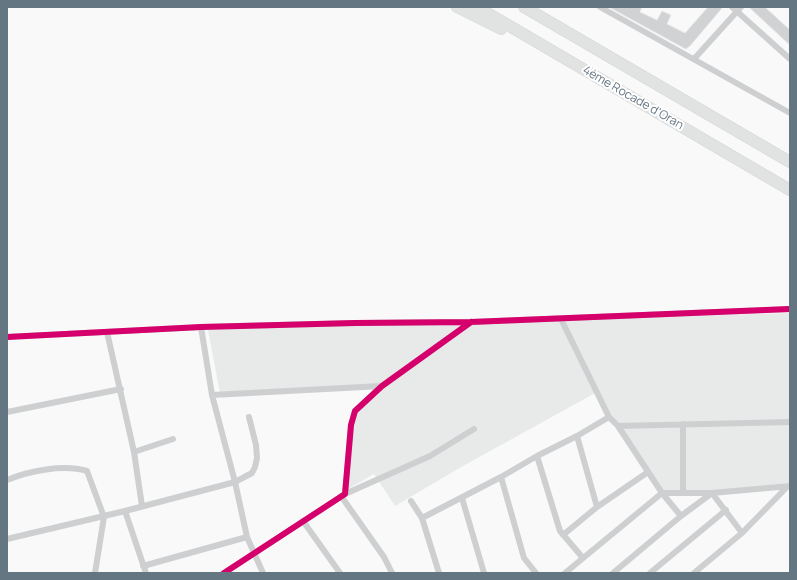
<!DOCTYPE html>
<meta charset="utf-8">
<style>
body{margin:0}
#map{position:relative;width:797px;height:580px;overflow:hidden;background:#f9f9f9;font-family:Manrope,sans-serif}
canvas{display:block}
.frame{position:absolute;inset:0;border:8px solid #657683;pointer-events:none}
</style>
<div id="map">
<canvas width="797" height="580"></canvas>
<div class="frame"></div>
</div>
<script>
const ctx = document.querySelector('canvas').getContext('2d');
ctx.lineJoin = 'round';
function paint(path, color) { ctx.fillStyle = color; ctx.fill(path, 'evenodd'); }
function trace(path, color, width, dash) { ctx.strokeStyle = color; ctx.lineWidth = width; ctx.lineCap = dash ? 'butt' : 'round'; ctx.setLineDash(dash || []); ctx.stroke(path); }
function write(font, color, halo, rows, align = 'center') {
  ctx.font = font + ' Manrope,sans-serif'; ctx.lineWidth = 4; ctx.setLineDash([]); ctx.textBaseline = 'middle'; ctx.strokeStyle = halo; ctx.fillStyle = color; for (const [text, x, y, turn = 0] of rows) {
    ctx.save(); ctx.translate(x, y); ctx.rotate((+turn || 0) * Math.PI / 180); ctx.textAlign = isNaN(turn) ? turn : align; if (halo) ctx.strokeText(text, 0, 0); ctx.fillText(text, 0, 0); ctx.restore();
  }
}
paint(new Path2D(`
 M790,313v170l-89,9h-42l-62,-100 -134,74 -68,40 -21,-32 -26,15 4,-50 4,-23 6,-14 16,-18 -158,9 -12,-63 109,-4z`), '#e8e9e9');
const building = new Path2D(`
 M609,7h33l-2,5 17,8 5,-9 9,4 -4,9 18,9 23,-26h15l-33,39 -4,3z
 M749,7h16l25,23v15z`);
paint(building, '#d0d2d3');
trace(building, '#e8e8e8', 1);
const motorway = new Path2D(`
 M457,7l44,22
 M477,7l313,183
 M524,7l266,155`);
trace(motorway, '#d5d6d6', 12);
trace(new Path2D(`
 M600,7l190,106
 M732,7l58,52
 M694,59l47,-52
 M561,319l48,98 9,9 44,67 19,23
 M201,327l11,68 23,87 12,55 16,36
 M107,332l27,120 8,54
 M7,337l194,-10 154,-4 116,-1 319,-13
 M212,395l170,-9
 M7,412l114,-23
 M618,426l172,-4
 M577,436l20,71
 M134,452l39,-13
 M537,456l23,75 23,27
 M501,477l23,81 12,15
 M7,480c22,-9 56,-16 80,-9l17,46 -9,56
 M683,493v-69
 M345,494l85,-38 44,-27
 M341,496l43,61 8,16
 M462,498l22,75
 M411,501l11,17 17,55
 M125,511l110,-29 17,-9 3,-6 2,-9 -1,-13 -7,-28
 M422,518l79,-41 36,-21 40,-20 32,-19
 M303,521l37,52
 M563,535l34,-28 51,-35
 M7,539l118,-28 21,62
 M143,566l104,-29
 M224,573l121,-79 6,-69 4,-14 27,-25 89,-64
 M565,573l97,-80h50l78,-7
 M613,573l68,-57 31,-23 30,40
 M650,573l76,-63
 M694,573l48,-40 45,-46`), '#cecfd0', 6);
trace(motorway, '#e1e2e2', 11);
trace(new Path2D(`
 M7,337l194,-10 154,-4 116,-1 319,-13
 M224,573l121,-79 6,-69 4,-14 27,-25 89,-64`), '#d6006c', 6);
write('12px', '#657683', '#fff', [
 ["4ème Rocade d'Oran",633,98,30]
]);
</script>
